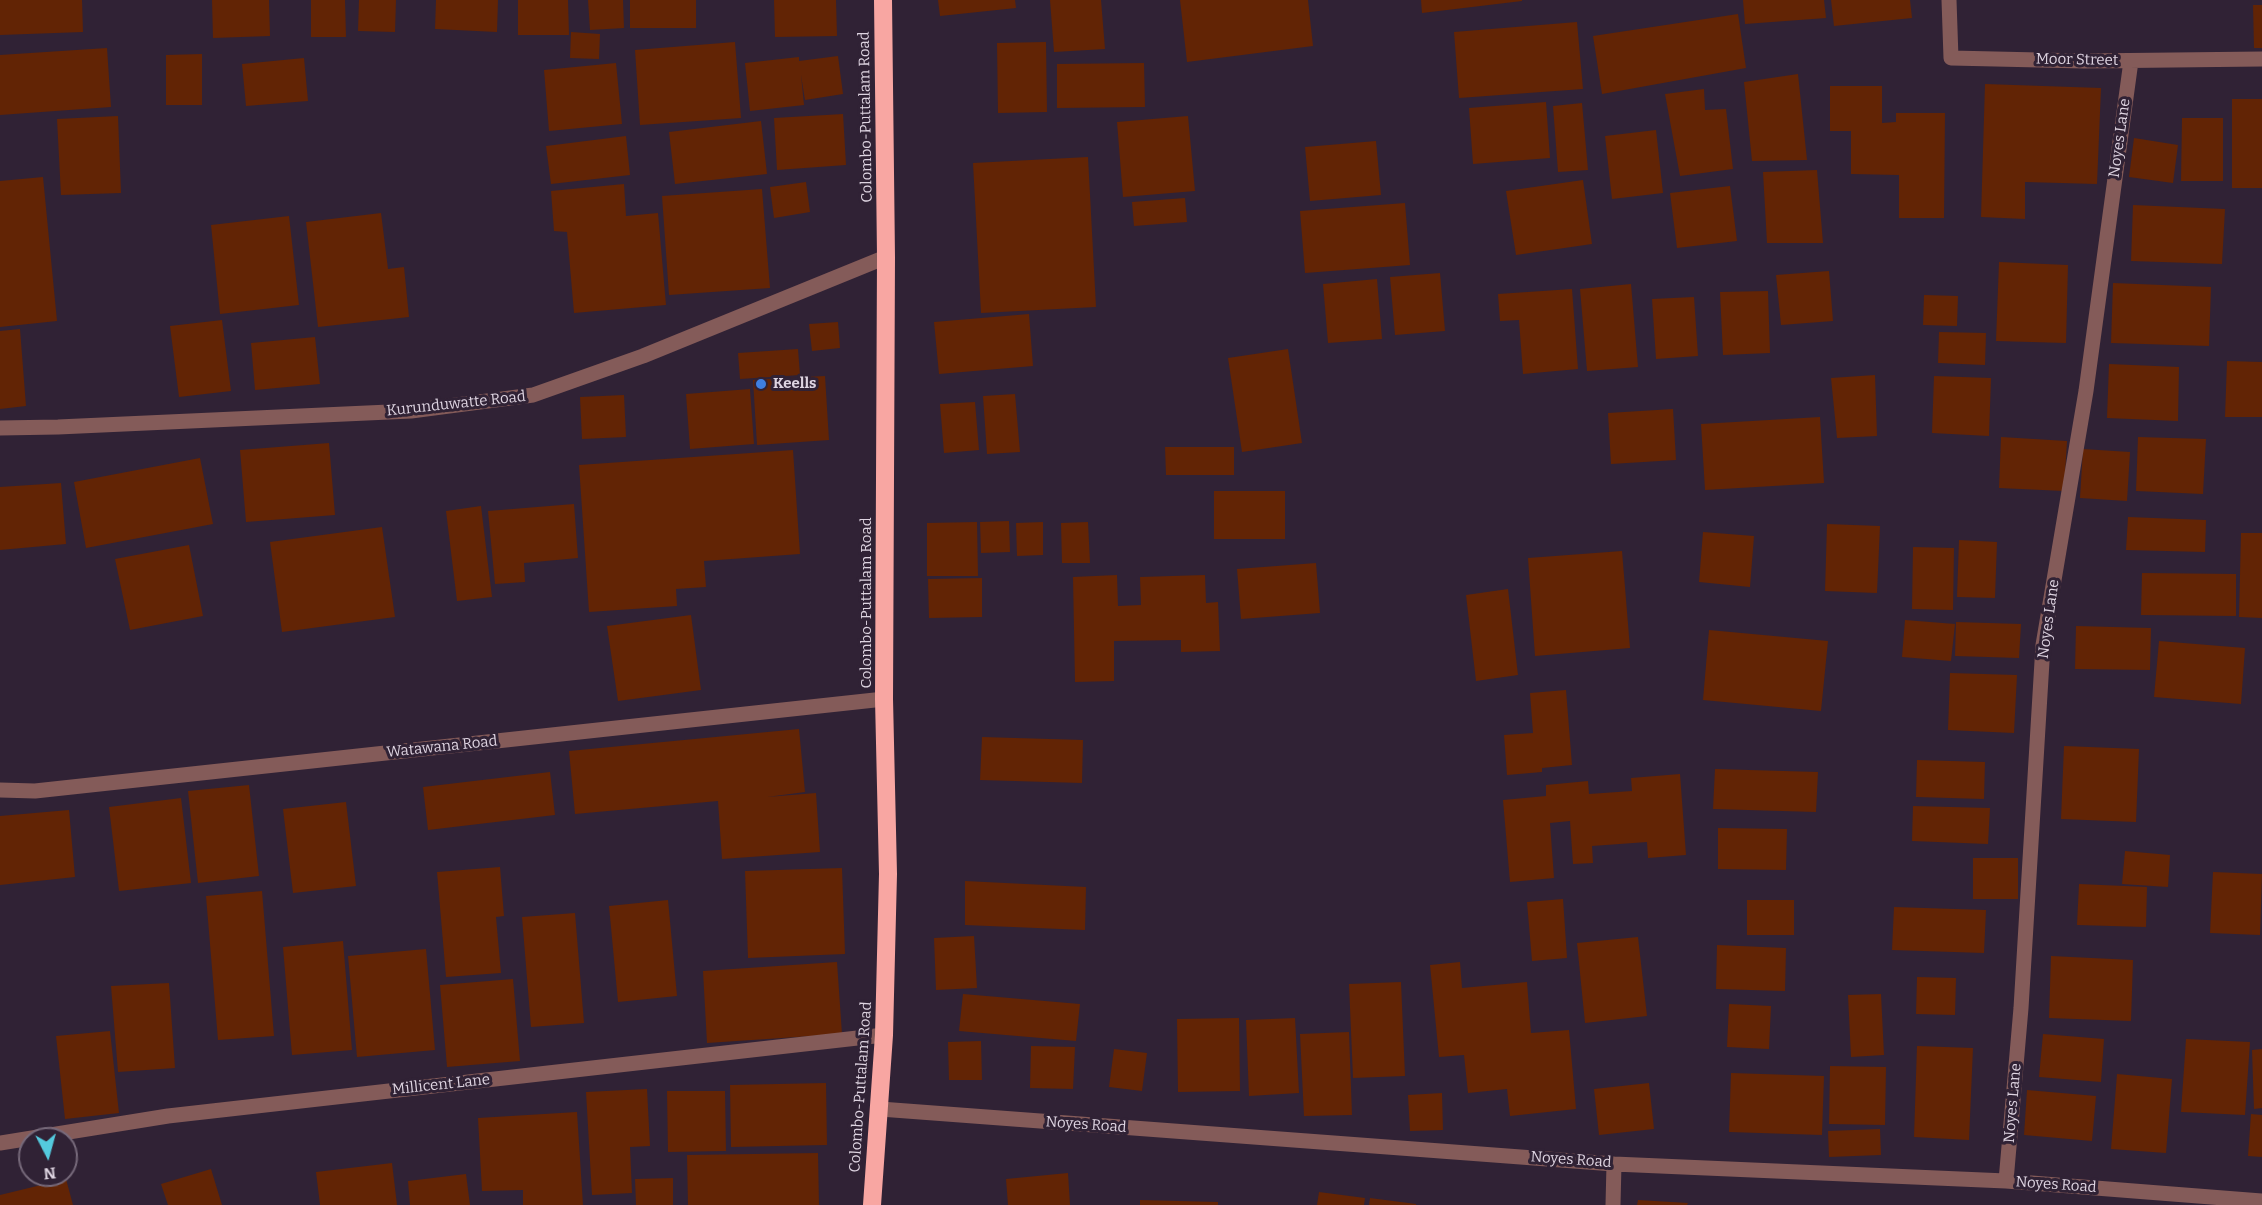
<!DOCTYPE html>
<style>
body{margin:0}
#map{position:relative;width:2262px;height:1205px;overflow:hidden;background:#302235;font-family:Bitter,serif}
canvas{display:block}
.north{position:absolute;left:18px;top:1127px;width:60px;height:60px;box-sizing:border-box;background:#302235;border:2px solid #76697a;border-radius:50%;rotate:174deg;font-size:16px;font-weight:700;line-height:24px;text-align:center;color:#ded4e1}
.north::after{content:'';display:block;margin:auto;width:21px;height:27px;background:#54cade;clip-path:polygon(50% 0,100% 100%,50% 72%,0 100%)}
</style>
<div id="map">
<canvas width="2262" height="1205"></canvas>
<div class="north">N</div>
</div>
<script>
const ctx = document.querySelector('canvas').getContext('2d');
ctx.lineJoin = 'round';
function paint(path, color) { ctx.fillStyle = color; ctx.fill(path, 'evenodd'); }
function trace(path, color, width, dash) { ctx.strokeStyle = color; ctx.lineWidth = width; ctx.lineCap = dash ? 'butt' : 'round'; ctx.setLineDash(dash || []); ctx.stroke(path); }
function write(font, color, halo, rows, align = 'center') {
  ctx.font = font + ' Bitter,serif'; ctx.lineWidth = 6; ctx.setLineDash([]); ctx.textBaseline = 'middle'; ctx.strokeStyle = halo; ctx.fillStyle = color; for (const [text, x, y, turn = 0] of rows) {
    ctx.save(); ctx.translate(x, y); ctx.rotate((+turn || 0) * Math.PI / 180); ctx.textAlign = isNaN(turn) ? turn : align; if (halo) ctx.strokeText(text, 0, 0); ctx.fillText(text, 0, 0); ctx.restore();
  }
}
paint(new Path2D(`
 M0,0h82l1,32 -83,3z
 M212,0h57l1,36 -57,2z
 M311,0h34l1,37h-35z
 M359,0h37l-1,32 -37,-1z
 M436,0h62l-1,32 -62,-3z
 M518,0h50l1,35h-51z
 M588,0h35l1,28 -34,2z
 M630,0h66v28h-66z
 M774,0h62l1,36 -62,1z
 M938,0h77l1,8 -76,8z
 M1050,0h51l4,49 -51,3z
 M1180,0h128l5,46 -126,16z
 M1421,0h101v1l-100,12z
 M1743,0h81l2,18 -81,6z
 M1831,0h79l2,18 -78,8z
 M2253,5h9v43h-8z
 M1738,14l8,54 -144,26 -9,-58z
 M1577,22l6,67 -124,9 -5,-66z
 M571,32l29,2 -1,25 -29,-1z
 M735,42l6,76 -101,7 -5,-75z
 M1046,42l1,70 -49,1 -1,-70z
 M107,48l4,59 -111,8v-60z
 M202,54v51h-36v-50z
 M838,56l5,38 -38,6 -4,-25 3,30 -54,6 -5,-48 54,-6v4z
 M304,58l4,43 -62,5 -4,-42z
 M616,63l6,61 -73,7 -5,-61z
 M1144,63l1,44 -88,1v-44z
 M1798,74l9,86 -55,1 -8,-79z
 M1985,84l116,4 -4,96 -72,-2v37l-44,-2z
 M1830,86h52v37l14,-1v-9h49l-1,105h-45v-43l-48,-1v-43h-21z
 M1704,89l1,21 21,-1 7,60 -53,7 -15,-82z
 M2232,99h30v89h-30z
 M1546,102l4,56 -77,6 -4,-56z
 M1582,103l6,67 -30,2 -5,-66z
 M843,114l3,51 -69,5 -3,-52z
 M118,116l3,77 -60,2 -4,-76z
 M1188,116l7,75 -72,6 -6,-75z
 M2182,118h41v63h-42z
 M761,121l6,53 -92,10 -6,-52z
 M1656,130l7,63 -51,6 -7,-63z
 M626,136l4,39 -79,9 -5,-38z
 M2134,138l44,7 -5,38 -44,-6z
 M1376,141l5,54 -71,6 -5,-54z
 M1088,157l8,150 -115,6 -8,-150z
 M1817,170l6,73h-56l-4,-71z
 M43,177l14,144 -57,6v-146z
 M1583,180l9,64 -76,11 -10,-64z
 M806,182l4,30 -36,6 -4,-31z
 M624,184l2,32 32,-3 8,92 -92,8 -7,-81 -13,-1 -3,-40z
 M1730,186l7,55 -60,7 -7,-55z
 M762,189l8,99 -101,7 -7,-99z
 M1185,198l2,24 -53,4 -2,-24z
 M1405,203l5,62 -105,8 -5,-62z
 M2133,205l92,4 -3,55 -91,-3z
 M381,213l7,56 16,-2 5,50 -91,10 -12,-105z
 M289,216l10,89 -79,9 -9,-89z
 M1999,262l69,3 -2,78 -70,-2z
 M1829,271l4,50 -52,4 -5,-50z
 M1440,273l5,58 -50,4 -5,-58z
 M1377,279l5,60 -54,4 -5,-59z
 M2113,283l98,4 -2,59 -98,-3z
 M1631,284l7,83 -51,4 -7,-82z
 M1572,289l6,80 -55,5 -4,-54 -19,1 -2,-27z
 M1768,291l2,62 -47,2 -3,-63z
 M1924,295l34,1 -1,30 -34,-1z
 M1694,297l4,59 -42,3 -4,-60z
 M1029,314l4,52 -94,8 -5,-52z
 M222,320l9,71 -52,6 -9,-71z
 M838,322l2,26 -28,3 -3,-27z
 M20,329l6,77 -26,3v-78z
 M1939,332l47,1 -1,32 -47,-2z
 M315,337l5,47 -65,6 -4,-47z
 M798,349l2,26 -60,4 -2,-26z
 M1288,349l14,94 -60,9 -14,-94z
 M2227,361l35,1v55h-37z
 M2109,364l70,3 -1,54 -71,-3z
 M1875,375l2,61 -40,2 -6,-60z
 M825,376l4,64 -72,5 -4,-65z
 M1934,376l57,2 -2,58 -57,-3z
 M750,389l4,55 -64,5 -4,-55z
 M1015,394l5,58 -33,2 -4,-58z
 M624,395l2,42 -44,2 -2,-42z
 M975,402l4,48 -35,3 -4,-49z
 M1673,409l3,51 -65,4 -3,-51z
 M1820,417l4,66 -119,7 -4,-66z
 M2001,437l66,4 -3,50 -65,-3z
 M2138,437l68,2 -3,55 -67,-3z
 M329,443l6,72 -89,7 -6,-72z
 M1165,447h69v28h-68z
 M2083,449l47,3 -3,49 -47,-3z
 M793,450l7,104 -96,7 2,26 -30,2 1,17 -88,6 -10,-147z
 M200,458l13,66 -127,24 -12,-66z
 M61,483l5,61 -66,6v-63z
 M1214,491h71v48h-71z
 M574,504l4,54 -54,5 1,19 -30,2 -7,-73z
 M481,506l11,91 -35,4 -11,-90z
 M2128,517l78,3 -1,32 -79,-2z
 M1009,521l1,31 -29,1 -1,-31z
 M977,522l1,54h-51v-53z
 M1043,522v33l-26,1 -1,-33z
 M1088,522l2,41h-28l-1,-40z
 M1827,524l53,2 -3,67 -52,-2z
 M382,527l13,90 -113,15 -12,-90z
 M1703,532l51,4 -4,51 -51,-5z
 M2241,533h21v85l-23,-1z
 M1959,540l38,2 -2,56 -38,-1z
 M189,545l14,71 -73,14 -15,-71z
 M1913,547l41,1 -1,62 -41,-1z
 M1622,551l8,97 -95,8 -7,-98z
 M1316,563l4,50 -79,6 -4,-50z
 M2142,573l94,1v42l-95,-1z
 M1117,575l1,31 23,-1 -1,-28 65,-2 1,28 12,-1 2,49 -39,1v-12l-67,1v40l-39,1 -2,-105z
 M982,578v39l-53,1 -1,-39z
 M1508,589l10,86 -42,6 -10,-86z
 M691,615l10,75 -83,11 -11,-75z
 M1905,620l50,4 -4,37 -49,-4z
 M1956,622l65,2 -2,34 -64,-2z
 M2076,626l75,2 -1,42 -75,-1z
 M1709,630l119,11 -7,70 -118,-11z
 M2159,641l86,7 -4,56 -87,-7z
 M1950,673l67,2 -3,58 -66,-3z
 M1566,690l6,75 -30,3v4l-35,3 -3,-40 29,-2 -3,-40z
 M799,729l6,63 -38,5 49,-4 4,59 -98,7 -4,-58 -143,13 -6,-63z
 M982,737l101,3 -1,43 -102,-3z
 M2064,746l75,3 -3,73 -75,-3z
 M1917,760l68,2 -1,37 -68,-2z
 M1715,769l103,3 -2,40 -103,-3z
 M550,772l5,43 -127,15 -5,-43z
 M1680,774l6,81 -38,3 -1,-16 -55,4 1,17 -20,1 -3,-43 -20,2 4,55 -44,4 -7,-82 43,-4v-11l42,-4 1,13 43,-3 -1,-13z
 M249,785l10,91 -61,7 -10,-92z
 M181,798l10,85 -72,8 -10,-84z
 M346,802l10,84 -63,7 -10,-84z
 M1913,806l77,2 -2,36 -76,-3z
 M69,810l6,67 -75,8v-69z
 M1718,828l69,1 -1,41 -68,-1z
 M2125,851l45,4 -2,32 -46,-3z
 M1973,858h45v41h-45z
 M500,867l4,49 -8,1 5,56 -55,4 -9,-105z
 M842,868l3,86 -97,4 -3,-87z
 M2213,872l49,2 -2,61 -50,-2z
 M965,881l121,6 -1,43 -120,-5z
 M2079,884l68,3 -1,40 -69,-2z
 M262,891l12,145 -56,4 -12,-144z
 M1563,899l4,59 -35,3 -5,-59z
 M668,900l9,96 -59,6 -9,-96z
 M1747,900h47v35h-47z
 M1894,907l92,3 -2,43 -92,-3z
 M575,913l9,110 -53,4 -9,-110z
 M974,936l3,52 -41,2 -2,-52z
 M1638,937l9,79 -62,7 -8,-80z
 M343,941l9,109 -60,5 -9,-108z
 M1717,945l69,3 -1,43 -69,-2z
 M426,949l9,101 -78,7 -9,-101z
 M2051,956l82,4 -2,61 -82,-3z
 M837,962l5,72 -135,9 -4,-72z
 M1460,962l2,26 65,-6 4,51 38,-3 7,79 -66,7 -3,-27 -39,4 -4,-38 -25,2 -9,-92z
 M1917,977l39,1 -1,37 -39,-1z
 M513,979l7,82 -73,6 -7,-82z
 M1401,982l4,94 -52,2 -4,-94z
 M169,983l6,85 -57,4 -7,-86z
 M963,994l117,10 -4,37 -117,-10z
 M1881,994l3,61 -33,2 -3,-62z
 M1729,1004l42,2 -2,43 -42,-2z
 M1239,1018l1,73 -62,1 -1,-73z
 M1295,1018l4,75 -50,3 -3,-76z
 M110,1031l9,82 -54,6 -9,-83z
 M1349,1032l3,83 -48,1 -4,-82z
 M2043,1034l61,5 -3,43 -62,-5z
 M2186,1039l64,3 -5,73 -64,-3z
 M981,1041l1,39h-33l-1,-38z
 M1031,1046l44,1 -2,42 -43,-1z
 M1917,1046l56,2 -4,92 -55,-3z
 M1114,1049l33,4 -5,38 -33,-4z
 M2262,1049v59l-8,1 -2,-59z
 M1830,1066l56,1 -1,58 -56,-1z
 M1731,1073l93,3 -2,59 -93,-3z
 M2117,1074l55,5 -6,74 -55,-4z
 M826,1083l1,62 -96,2 -1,-62z
 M1649,1083l5,46 -55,6 -5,-46z
 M647,1089l3,57 -20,1 2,46 -40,2 -6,-103z
 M2027,1090l69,6 -4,45 -68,-6z
 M667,1091h58l1,60 -58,1z
 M1442,1093l1,37 -33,1 -2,-36z
 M577,1112l6,93h-60v-15l-41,1 -4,-73z
 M2251,1114l11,1v42l-14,-1z
 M1880,1129l1,26 -52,2 -1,-26z
 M818,1153l1,52h-131l-1,-50z
 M392,1163l5,42h-77l-4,-33z
 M211,1169l11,36h-54l-7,-21z
 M1068,1173l2,32h-62l-2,-26z
 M466,1174l4,31h-60l-2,-24z
 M673,1178v27h-37l-1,-26z
 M66,1179l7,26h-73v-10z
 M1319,1192l46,6 -1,7h-47z
 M1370,1198l46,6v1h-47z
 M1140,1200l78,2v3h-78z
 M1638,1200l50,3 -1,2h-50z`), '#622405');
trace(new Path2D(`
 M1949,0l2,58 133,3 178,-2
 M0,428l58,-1 353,-16 122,-16 110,-39 243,-99
 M0,790l35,1 849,-92
 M880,1109l734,55 392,17 256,20
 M0,1143l168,-27 716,-81
 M2006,1181l15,-173 22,-363 43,-254 45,-330
 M1613,1205l1,-41`), '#845b59', 15);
trace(new Path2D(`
 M872,1205l12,-170 4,-161 -4,-175 2,-442 -3,-257`), '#f8a6a2', 18);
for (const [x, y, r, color] of [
 [761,384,6,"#3f7fe0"]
]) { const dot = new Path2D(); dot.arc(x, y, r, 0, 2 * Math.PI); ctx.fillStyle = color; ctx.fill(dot); trace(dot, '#302235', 2); }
write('15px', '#ded4e1', '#302235', [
 ["Moor Street",2077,60,1],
 ["Colombo-Puttalam Road",866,117,-91],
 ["Noyes Lane",2120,138,-82],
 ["Kurunduwatte Road",456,404,-6],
 ["Colombo-Puttalam Road",867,603,-90],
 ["Noyes Lane",2049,619,-82],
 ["Watawana Road",442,747,-6],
 ["Millicent Lane",441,1085,-6],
 ["Colombo-Puttalam Road",861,1087,-86],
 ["Noyes Lane",2013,1103,-85],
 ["Noyes Road",1086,1125,4],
 ["Noyes Road",1571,1160,4],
 ["Noyes Road",2056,1185,4]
]);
write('bold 15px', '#ded4e1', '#302235', [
 ["Keells",773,384]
], 'left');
</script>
